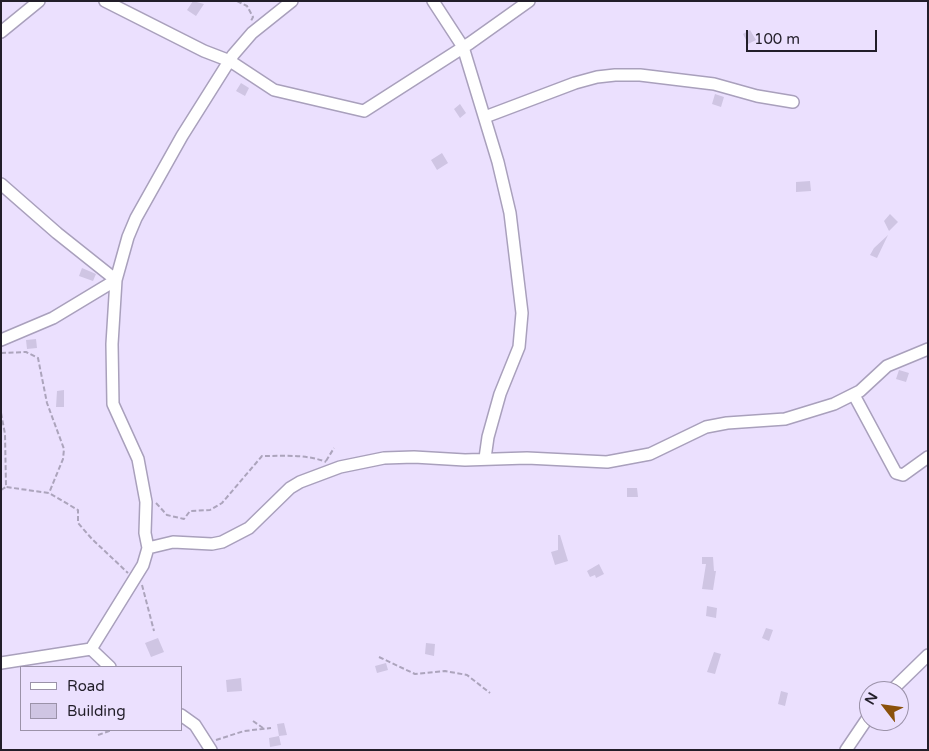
<!DOCTYPE html>
<style>
body{margin:0}
#map{position:relative;width:929px;height:751px;overflow:hidden;background:#ebe0fe;font-family:"Varela Round",sans-serif}
canvas{display:block}
.frame{position:absolute;inset:0;border:2px solid #221e29;pointer-events:none}
.legend{position:absolute;left:20px;top:666px;width:162px;height:65px;box-sizing:border-box;background:#ebe0fe;border:1px solid #9b92a9;margin:0;padding:6px 9px;list-style:none;font-size:15px;color:#221e29}
.legend li{display:flex;align-items:center;gap:10px;height:25px}
.legend b{width:25px;border:1px solid #9b92a9}
.north{position:absolute;left:859px;top:681px;width:50px;height:50px;box-sizing:border-box;background:#ebe0fe;border:1px solid #9b92a9;border-radius:50%;rotate:300deg;font-size:14px;font-weight:700;line-height:20px;text-align:center;color:#221e29}
.north::after{content:'';display:block;margin:auto;width:18px;height:22px;background:#8b510b;clip-path:polygon(50% 0,100% 100%,50% 72%,0 100%)}
.scale{position:absolute;left:746px;top:30px;width:131px;height:22px;box-sizing:border-box;border:2px solid #221e29;border-top:0;padding-left:6px;font-size:15px;line-height:18px;white-space:nowrap;color:#221e29;-webkit-text-stroke:4px #ebe0fe;paint-order:stroke}
</style>
<div id="map">
<canvas width="929" height="751"></canvas>
<div class="frame"></div>
<ul class="legend">
<li><b style="height:6px;background:#fff"></b>Road</li>
<li><b style="height:14px;background:#cfc5e3"></b>Building</li>
</ul>
<div class="north">N</div>
<div class="scale">100 m</div>
</div>
<script>
const ctx = document.querySelector('canvas').getContext('2d');
ctx.lineJoin = 'round';
function paint(path, color) { ctx.fillStyle = color; ctx.fill(path, 'evenodd'); }
function trace(path, color, width, dash) { ctx.strokeStyle = color; ctx.lineWidth = width; ctx.lineCap = dash ? 'butt' : 'round'; ctx.setLineDash(dash || []); ctx.stroke(path); }
paint(new Path2D(`
 M193,1l11,3 -8,12 -9,-6z
 M750,30l6,10 -8,4 -5,-10z
 M241,83l8,5 -4,8 -9,-5z
 M715,94l9,3 -3,10 -9,-3z
 M460,104l6,9 -6,5 -6,-9z
 M442,153l6,10 -11,7 -6,-10z
 M810,181l1,10 -15,1v-10z
 M890,214l8,8 -9,9 -5,-10z
 M888,235l-11,23 -7,-3 4,-7z
 M82,268l14,6 -3,7 -14,-5z
 M36,339l1,9 -10,1 -1,-9z
 M899,370l10,3 -3,9 -10,-3z
 M64,390v17h-8l1,-16z
 M627,488h10l1,9h-11z
 M558,535h2l8,26 -13,4 -4,-13 7,-2z
 M702,557h11l1,14h2l-3,19 -11,-1 4,-25h-4z
 M599,564l5,10 -8,4 -1,-3 -5,2 -3,-6z
 M707,606l10,2 -1,10 -10,-2z
 M766,628l7,2 -4,11 -7,-3z
 M158,638l6,14 -13,5 -6,-14z
 M426,643l9,1 -1,12 -9,-2z
 M714,652l7,2 -6,20 -8,-2z
 M386,663l2,7 -11,3 -2,-7z
 M241,678l1,13 -15,1 -1,-12z
 M781,691l7,2 -3,13 -7,-2z
 M284,723l3,12 -8,1 -2,-12z
 M279,736l2,9 -11,2 -1,-9z`), '#cfc5e3');
const minor = new Path2D(`
 M105,1l99,50 26,10 44,29 90,21 106,-68 59,-42
 M433,1l30,46 35,115 12,51 12,100 -3,34 -19,47 -12,43 -3,21
 M1,32l38,-31
 M485,117l90,-34 22,-6 18,-2h25l74,9 43,12 36,6
 M1,184l56,49 59,47 -63,38 -52,22
 M854,395l42,78 7,2 25,-18
 M148,548l25,-6 39,2 10,-2 27,-14 41,-40 10,-6 40,-15 44,-9 30,-1 51,3 62,-2 80,4 43,-8 56,-27 21,-4 58,-4 49,-15 26,-13 27,-25 41,-17
 M91,649l19,18
 M1,663l90,-14 52,-84 5,-17 -3,-15 1,-31 -8,-43 -25,-55 -1,-60 4,-64 12,-43 8,-19 46,-82 51,-81 19,-22 40,-32
 M891,691l37,-36
 M181,715l14,10 16,25
 M846,750l23,-34`);
trace(minor, '#a9a0bc', 14);
trace(new Path2D(`
 M237,1l10,5 6,11 -2,4
 M1,353l25,-1 12,6 9,45 17,46 -1,10 -14,34
 M1,413l4,21 1,53 43,6 29,17v13l14,16 36,34
 M326,461l8,-13
 M1,490l5,-3
 M156,503l11,12 17,4 6,-8 20,-1 12,-7 40,-47c21,0 45,-2 64,6
 M142,585l12,46
 M379,657l36,17 30,-3 22,4 23,18
 M253,721l10,7
 M98,735l14,-5
 M216,740l28,-9 27,-3`), '#aca4bc', 2, [5, 2.5]);
trace(minor, '#fff', 11);
</script>
